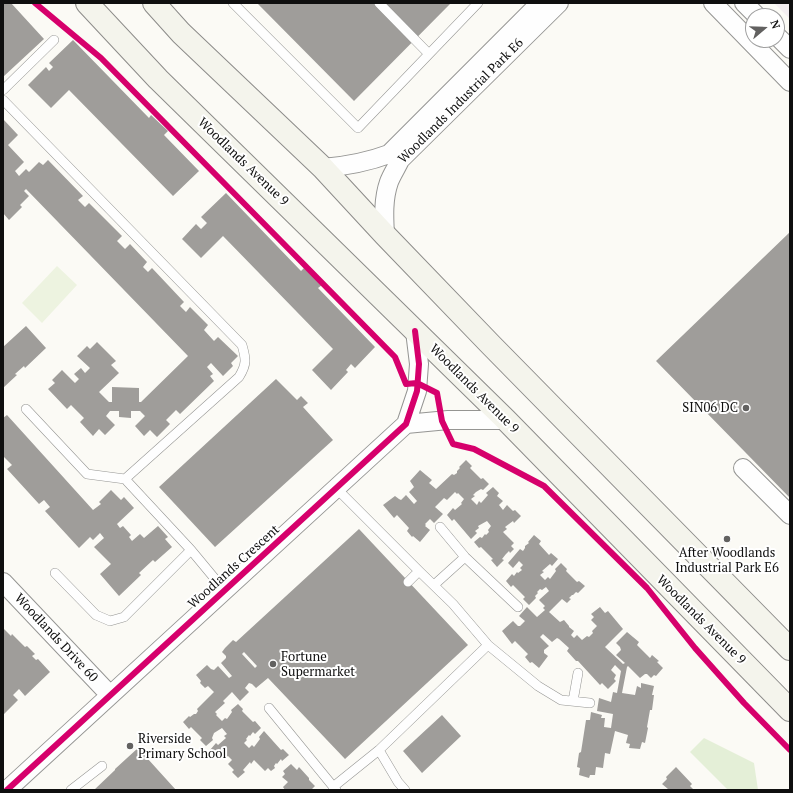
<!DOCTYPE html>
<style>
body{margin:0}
#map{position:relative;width:793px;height:793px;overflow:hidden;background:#fbfaf5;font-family:"PT Serif",serif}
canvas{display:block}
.frame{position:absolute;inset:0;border:4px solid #0f0f0f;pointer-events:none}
.north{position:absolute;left:745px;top:8px;width:40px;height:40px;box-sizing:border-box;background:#fff;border:1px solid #9f9f9f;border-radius:50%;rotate:71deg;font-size:11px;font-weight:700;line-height:16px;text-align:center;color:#0f0f0f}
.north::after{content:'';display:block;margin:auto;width:14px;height:18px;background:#626160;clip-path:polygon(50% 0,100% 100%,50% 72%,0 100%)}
</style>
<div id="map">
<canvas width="793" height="793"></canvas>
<div class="frame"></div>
<div class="north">N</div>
</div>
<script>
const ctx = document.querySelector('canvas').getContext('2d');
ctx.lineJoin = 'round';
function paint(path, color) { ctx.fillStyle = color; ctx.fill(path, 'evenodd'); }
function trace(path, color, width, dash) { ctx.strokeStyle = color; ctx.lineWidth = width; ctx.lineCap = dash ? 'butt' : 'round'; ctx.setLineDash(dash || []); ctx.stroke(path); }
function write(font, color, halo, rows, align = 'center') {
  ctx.font = font + ' "PT Serif",serif'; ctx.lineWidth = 4; ctx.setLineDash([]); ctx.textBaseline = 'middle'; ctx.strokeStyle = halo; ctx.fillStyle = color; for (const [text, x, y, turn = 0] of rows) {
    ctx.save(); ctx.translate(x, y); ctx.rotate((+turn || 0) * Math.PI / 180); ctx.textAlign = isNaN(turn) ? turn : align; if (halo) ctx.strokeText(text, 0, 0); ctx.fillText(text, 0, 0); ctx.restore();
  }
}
paint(new Path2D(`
 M774,3h16v16z`), '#f3eef0');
paint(new Path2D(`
 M704,738l50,25 4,27h-30l-38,-38z`), '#e4efd7');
paint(new Path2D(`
 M57,266l20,19 -35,38 -20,-20z`), '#edf3e0');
paint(new Path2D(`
 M3,3h8l33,36 -41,38z
 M257,3h194l-97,98z
 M73,40l76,78 2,-3 17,16 -4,4 35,36 -26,25 -104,-106 -18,18 -23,-23 18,-18 3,4 4,-4 -4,-4z
 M3,119l15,16 -10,10 16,17 -9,9 4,5 7,-7 3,3 10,-10 4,3 5,-5 35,36 -5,4 7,7 4,-4 33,33 -5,5 8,8 5,-5 17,18 -4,5 5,5 4,-4 32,34 -4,4 6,6 4,-5 18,18 -4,5 10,11 4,-4 20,19 -7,7 2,3 -10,10 -12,-13 -4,4 6,7 -3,2 4,5 -34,33 -4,-4 -10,10 4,4 -13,13 -7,-7 -6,6 -9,-10 10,-10 -5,-5h-9v7l-12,-1v-6h-9l-4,5 9,9 -10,10 -6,-6 -6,7 -13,-14 4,-4 -13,-13 -4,4 -19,-20 7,-6 -3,-3 10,-10 13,13 4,-4 -5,-5 7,-6 4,5 5,-5 -13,-12 10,-10 3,3 7,-7 19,19 -5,4 8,8 -20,19 10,10h3v-15l27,1v14h2l47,-46 -162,-167 -2,2 5,5 -9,9 2,2 -13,13 -6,-7z
 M226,193l75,78 3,-3 18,17 -4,3 57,59 -20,21 -4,-4 -5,6 2,2 -17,18 -19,-20 21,-21 -110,-113 -22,22 -19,-19 14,-15 5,5 6,-6 -6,-6z
 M790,232v266l-134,-137z
 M26,326l20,22 -21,20 -1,-2 -9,8 2,1 -14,13v-41z
 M276,379l21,21 4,-4 7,7 -5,4 30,33 -118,107 -56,-60z
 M7,415l86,95 8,-6 -2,-2 12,-12 10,10 3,-3 10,11 -17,16 3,4 3,-2 8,9 -2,2 3,4 8,-7 4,4 14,-12 10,11 -3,2 7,8 -17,15 -2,-2 -14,13 2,2 -22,21 -19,-22 11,-10 -17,-17 10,-9 -4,-5 -7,7 -3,-3 -11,11 -34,-37 5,-4 -6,-7 -5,4 -32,-35 5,-4 -8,-8 -1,1v-40z
 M466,460l6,6 -2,2 11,11 2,-1 6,6 -6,6 -2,-1 -5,3 -3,3 2,1 -4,3 6,6 2,-4 2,2 7,-8 -2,-2 7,-6 6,6 -2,3 6,5 -4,4 4,5 4,-5 6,6 2,-1 6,6 -7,7 -1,-2 -8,6 2,2 -4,3 11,11 -3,3 3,3 -4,4 -1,-2 -3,3 -4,5 2,1 -7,7 -6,-7 2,-1 -12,-12 -2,1 -5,-6 6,-5 2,1 3,-4 1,1 3,-3 -1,-2 3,-4 -4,-5 -9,5 1,2 -4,3 2,2 -6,6 -17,-20 -2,2 -5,-6 6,-7 2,2 7,-6 -1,-1 3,-4 -6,-6 -1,1 -2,-2 -8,8 -3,-2 -9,9 8,7 -9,9 -4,-4 -5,5 1,1 -1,1 5,4 -10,12 -7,-6 -1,1 -5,-6 2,-3 -12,-13 -3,3 -11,-13 12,-9 4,3 2,1 5,-5 8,9 3,-3 -8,-9 5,-5 -4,-6 10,-11 12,10 -3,3 7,6 16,-15 2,1 3,-2v-2l3,-3 -1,-1z
 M359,529l109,116 -123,114 -77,-81 -12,10 -4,-4 -3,-1 -4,5 4,4 -9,9 -8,-9 -9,9 2,2 -10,9 2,2 -1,1 6,6 3,-3 2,1 5,-7 -1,-2 7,-6 5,5 -1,2 11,11 2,-1 6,7 -6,6 -2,-2 -3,4 -1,-1 -3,4 1,1 -3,3 5,5 3,-3 2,2 6,-8 -1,-2 5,-6 17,19 2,-1 6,6 -7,6 -1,-2 -4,5 -1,-1 -2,3 1,2 -4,3 -3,-3 -3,3 -11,-11 -3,4 -1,-2 -7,8 2,2 -7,6 -6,-6 2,-2 -6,-6 4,-4 -4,-4 -5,4 -5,-6 -2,2 -6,-6 6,-7 2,2 8,-7 -2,-2 3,-2 -5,-6 -8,5 -2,5 1,2 -7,6 -6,-6 2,-2 -11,-11 -2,2 -6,-7 6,-6 1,1 4,-3h2l2,-3 -1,-2 17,-17 -6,-6 -3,2 -5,-5 1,-2 -5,-6 11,-10 4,4 3,1 4,-4 11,12 3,-2 -11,-13 5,-5v-2l-4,-4 3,-4 8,-8 3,2zM244,652l13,14 -2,2 -13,-14z
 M534,535l7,6 -2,3 10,11 2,-2 7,6 -6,7 -2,-2 -8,7 2,1 -4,3 5,5 3,-3 2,2 6,-8 -1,-2 6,-6 6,6 -1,2 11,11 2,-1 6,5 -7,7 -2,-1 -3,3h-1l-3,3 2,1 -4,4 -5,-4 -13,13 11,10 4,-2 5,6v1l5,4 -3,4 3,3 3,-3 5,5 5,-4 2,1 4,-4 -1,-2 5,-5 -6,-6 3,-3 -3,-3 9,-7 5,6 3,-2 15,18 -18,18 18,17 2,-1 -9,-8 5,-5 -1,-3 -4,-4 11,-11 12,10 -2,3 13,13 2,-3 7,6 -2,1 6,6 -7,8 -2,-1 -3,3 -4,-4h-2l-5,4 -12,-12 -1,1 -5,26 13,2 2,-9 4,2v-5l13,3 -2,9h2l-2,15h-2l-3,17 1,1 -3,15 -3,-1 -2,7 -11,-1 1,-4 -4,-1 2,-8 -13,-4 -5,23 -5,-1 -2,15 -7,-1 -1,8h-5l-1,3 -10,-3 1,-7 -3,-1 2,-14 2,-1 5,-32h4l1,-8 11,3 -1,3h4l-1,9 7,1 2,-14 -16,-3 2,-13 12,4 2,-10 4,1 4,-22 -6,-6 -4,5 5,5 -2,4 2,2 -8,8 -6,-6 -2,2 -22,-24h-2l-9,-10 2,-3 -10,-9 -2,-1 -5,4 -9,-8 -3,3 9,9 -5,4v3l4,3 -9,12 -7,-6 -2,1 -5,-6 3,-3 -13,-13 -3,3 -10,-13 11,-10 5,5h2l5,-5 -6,-5 8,-9 10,10 8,-7 -2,-2 2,-2 -6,-6 10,-9 -3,-4 -4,3 -2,-1 -3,3 1,1 -3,3 1,2 -7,7 -6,-6 2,-2 -12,-12 -2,2 -5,-6 6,-7 2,2 3,-4 1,1 4,-3 -2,-2 3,-3 -4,-4 -6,7 -5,-5 12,-14 3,2 2,-3v-2l4,-3 -1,-1z
 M3,628l8,8 1,-2 13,13 2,-1 8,8 -3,2 4,4 2,-1 12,13 -25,24 -6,-7 -6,6 5,5 -15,15z
 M442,715l19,21 -39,37 -19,-22z
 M138,748l38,42h-82l21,-20v-1z
 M291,764l6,6 2,-3 10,11v2l6,6 -3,3v1h-27l-2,-3 5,-5 -6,-5 3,-3 -2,-3z
 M676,767l16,17 -2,2 4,4h-27l1,-1 -6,-5 5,-5 -1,-2z`), '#9f9d9a');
const service = new Path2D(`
 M233,3l125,125 120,-125
 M379,3l49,50
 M3,90l51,-50
 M3,100l239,245c4,14 5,19 -3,32l-114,102
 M26,409l61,65 38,5 66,71 34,41
 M335,487l84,84 34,33 35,41 50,41 23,14 29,3
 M440,527l25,30 53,50
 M55,573l41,42 14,6 14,-4 67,-67
 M408,582l11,-11
 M434,585l31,-28
 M573,701l5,-28
 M269,708l67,82
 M379,750l19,32 7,8
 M333,787l46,-37 109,-105
 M71,790l31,-24`);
const minor = new Path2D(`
 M713,3l77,79
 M744,3l13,13
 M777,36l13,13
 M323,168c23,-2 45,-6 66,-14l151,-151
 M385,235c-1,-18 -2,-36 4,-53 3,-8 8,-15 11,-22l159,-157
 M406,424l42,-4h58
 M743,468l47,47
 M3,582l107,113
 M7,790l399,-366 11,-33 2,-27 -4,-33`);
const secondary = new Path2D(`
 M87,3l71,76 348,341 284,290
 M154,3l27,30 142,135 62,67 106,110 299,304`);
trace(service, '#959593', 10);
trace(minor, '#959593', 20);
trace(secondary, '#8c8b89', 24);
trace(service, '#fefefe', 9);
trace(minor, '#fefefe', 18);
trace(secondary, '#f4f4ec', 22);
trace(new Path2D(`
 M35,3l66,55 294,299 11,27 11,-1 20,10 5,28 11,23 21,5 70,37 103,102 48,60 49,55 46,47
 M7,790l399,-366 11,-33 2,-27 -4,-33`), '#d6006c', 6);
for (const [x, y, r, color] of [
 [746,408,4,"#626160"],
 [727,539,4,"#626160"],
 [273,664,4,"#626160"],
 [130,746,4,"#626160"]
]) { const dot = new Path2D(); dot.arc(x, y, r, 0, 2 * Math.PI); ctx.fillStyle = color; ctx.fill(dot); trace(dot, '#fff', 1.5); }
write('13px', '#0f0f0f', '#fff', [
 ["Woodlands Industrial Park E6",461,101,-45],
 ["Woodlands Avenue 9",243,162,44],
 ["Woodlands Avenue 9",474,389,45],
 ["Woodlands Crescent",234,567,-42],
 ["Woodlands Avenue 9",701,620,45],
 ["Woodlands Drive 60",56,638,47]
]);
write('13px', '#0f0f0f', '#fff', [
 ["SIN06 DC",738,408,"right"],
 ["After Woodlands",727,553,"center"],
 ["Industrial Park E6",727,568,"center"],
 ["Fortune",281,657],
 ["Supermarket",281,672],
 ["Riverside",138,739],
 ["Primary School",138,754]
], 'left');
</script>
